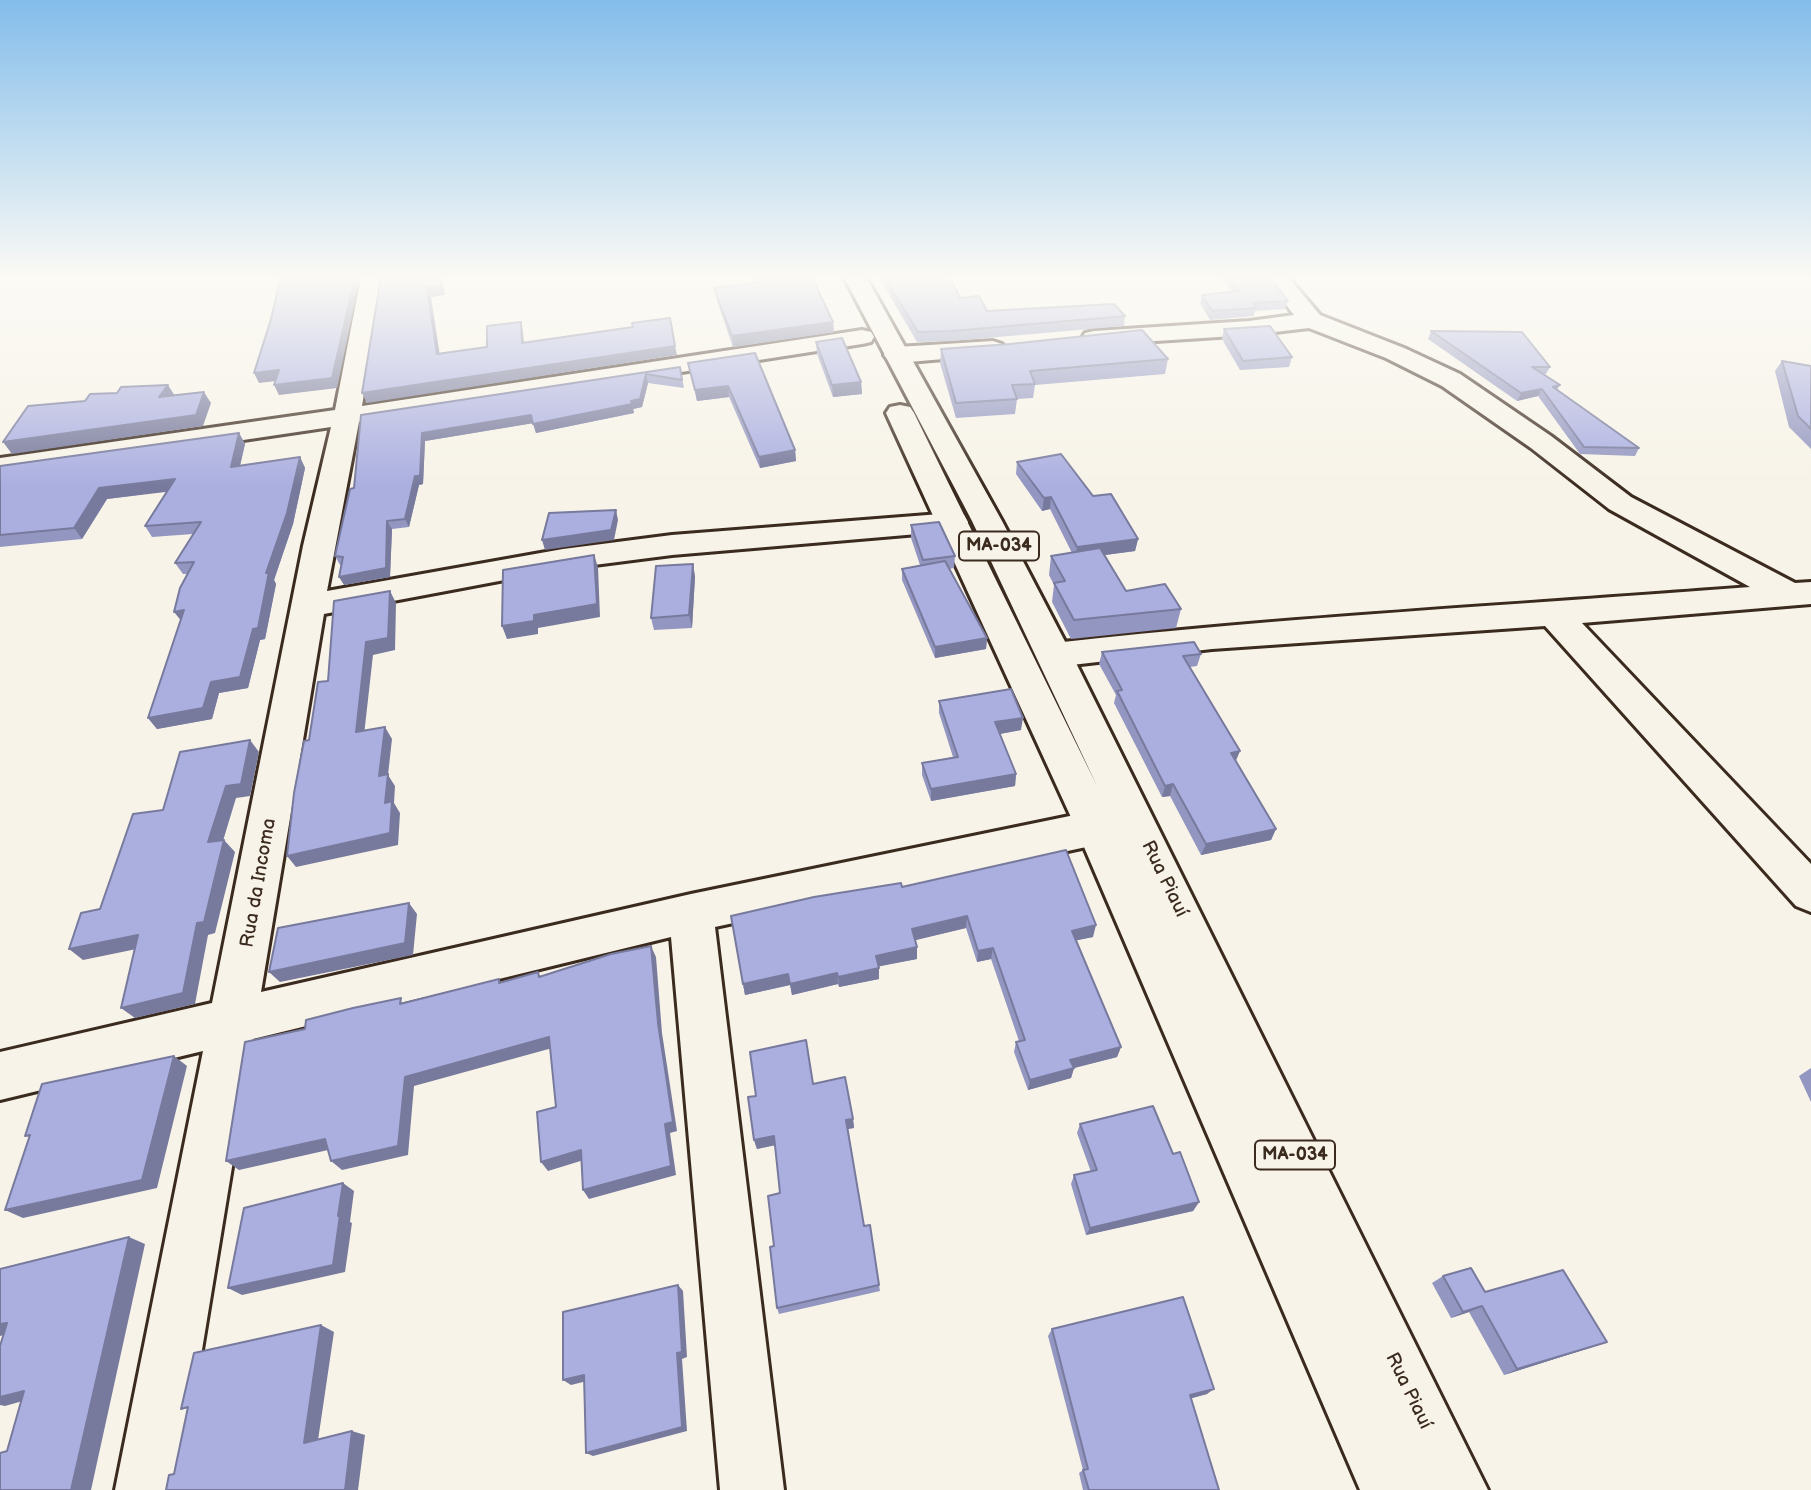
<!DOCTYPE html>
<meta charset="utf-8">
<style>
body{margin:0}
canvas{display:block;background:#f7f3e8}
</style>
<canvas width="1811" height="1490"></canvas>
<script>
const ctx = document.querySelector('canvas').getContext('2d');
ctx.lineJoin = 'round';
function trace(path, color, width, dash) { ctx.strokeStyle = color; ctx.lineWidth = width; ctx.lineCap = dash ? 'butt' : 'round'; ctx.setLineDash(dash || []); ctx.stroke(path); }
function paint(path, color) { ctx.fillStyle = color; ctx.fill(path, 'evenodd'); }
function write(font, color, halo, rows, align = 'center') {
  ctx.font = font + ' "Balsamiq Sans",sans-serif'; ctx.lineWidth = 5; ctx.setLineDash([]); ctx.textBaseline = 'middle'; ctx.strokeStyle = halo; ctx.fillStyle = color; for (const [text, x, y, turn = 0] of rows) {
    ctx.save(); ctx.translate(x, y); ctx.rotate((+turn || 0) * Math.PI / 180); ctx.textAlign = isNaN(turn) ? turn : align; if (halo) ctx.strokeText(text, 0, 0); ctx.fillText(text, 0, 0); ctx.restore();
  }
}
const minor = new Path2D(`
 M361,277h22l-21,129 500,-76 9,2 3,5 -3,5 -9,2 -503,78 -32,169 236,-42 109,-14 281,-22 11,2 4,7 -4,7 -11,2 -281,24 -109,14 -239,45 -63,378 430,-98 437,-90 15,5 6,12 -6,12 -15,5 -413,89 69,563h-64l-49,-553 -418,102 -74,451h-64l88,-439 -203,49v-48l212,-49 91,-457 28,-119 -331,49v-18l335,-48z
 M1265,277h23l32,38 84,33 56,26 91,62 80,61 164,86 16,-1v22l-229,19 229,241v48l-15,-6 -251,-280 -333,23 -158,18 -13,-3 -5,-9 5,-9 13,-3c231,-26 464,-38 696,-56l-141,-78 -78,-61 -89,-62 -56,-28 -77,-30 -60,7 -155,10 -9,-2 -3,-5 3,-5 9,-2 155,-10 45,-6z
 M993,341l9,3 4,5 -4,5 -105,9 -9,-3 -4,-5 4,-5 9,-3z`);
const major = new Path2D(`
 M844,277h22l136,244 70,134 416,835h-128l-285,-664 -189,-413 4,-6 10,-2 10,2 4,6 183,373 -125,-265z`);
trace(minor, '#3b2a1e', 6);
trace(major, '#3b2a1e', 6);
paint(minor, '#f7f3e8');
paint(major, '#f7f3e8');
paint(new Path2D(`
 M754,277h58l21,45 1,10 -101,15 -17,-49 -2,-10 43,-6z
 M879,277h64l3,5 14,16 27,13 138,5 -1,10 -172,15 -35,1z
 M1222,277h48l18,24 -3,8 -30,2 -1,5 -44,4 -10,-17 2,-8 31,-3z
 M1224,329l68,28 -3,10 -49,3 -18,-31z
 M1431,331l119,36 -4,7h-2l16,11 -3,5 82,58 -4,8 -55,-2 -42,-58 -21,5 -89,-62z
 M816,342l45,40 1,12 -29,3 -16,-43z
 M941,349l227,10 -3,15 -130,11 -2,13 -16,1 -2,15 -59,4 -16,-55z
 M755,353l40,97 1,11 -36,7 -31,-71 -32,4 -9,-38z
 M1782,361l29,5v83l-22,-22 -14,-56z
 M680,367l4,21 -36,-5 -6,24 -9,2 1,4 -98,20 -3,-10 -108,18 -2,43 -4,1 -10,42 -17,2 -2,48 -46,8 -3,-20h-1l-5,-9 19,-68 7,-73z
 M239,433l6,11 -5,22 60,-9 5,11 -12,56 -19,56 2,4 -11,55 -5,1 -12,48 -29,5 -7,26 -55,10 -9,-11 33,-98 6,-46h-4l-8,-11 18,-29 -41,3 -7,-11 22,-35 -60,8 -25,40 -82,8v-81z
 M1017,462l76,34 45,43 -3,12 -30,4 21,36 55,18 -5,19 -105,11 -19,-37 2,-17 -5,-10 2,-19 21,-3 -22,-44 -8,2 -26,-37z
 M911,525l44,31 -1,12 -5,1 38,69 -1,11 -51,9 -33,-78v-11l18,-4 -9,-27z
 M693,564l2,13 -3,51 -38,2 -3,-12z
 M1102,652l99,2 -4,12 -7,1 46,95 40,67 -5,11 -70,15 -31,-59 -8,1 -48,-94 2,-8 -17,-31z
 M939,701l82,29 -21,4 16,40 -1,12 -84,15 -9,-26v-12l31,-6 -14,-44z
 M902,887l191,50 -17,3 45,107 -4,10 -43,11 -3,10 -43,12 -14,-38 2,-10 3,-1 -28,-82 -14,3 -11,-34 -51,12 2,7v12l-39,7 1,13 -40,8 -1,-3 -46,11 -2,-10 -45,10 -2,-11z
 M1811,1068v34l-12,-26z
 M814,1084l39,35 1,9 -6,1 16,97 15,59 1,6 -101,23 -2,-6 -3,-62 6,-53 -5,-48 -18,4 -3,-9z
 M1080,1124l93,30 26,48 -6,9 -107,24 -15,-51 3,-9 17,-3 -14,-39z
 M1443,1276l42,16 107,55 -88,28 -35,-63 -18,6 -19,-35z
 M1052,1329l155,65 -16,4 28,92h-136l-4,-17 4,-3 -35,-134z`), '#9396c1');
paint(new Path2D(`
 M355,277h5l-23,111 -58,7 -5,-10z
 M441,277h6l-5,1 3,17 -14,2 10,66 -4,-9 -10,-66z
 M521,322l2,10 2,21 -3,-10z
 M833,322l1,10 -101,15 -1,-11z
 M675,346l2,9 -310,48 -5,-10z
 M279,370l5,10 -25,3 -5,-10z
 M646,374l2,9 -6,24 -9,2 -2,-8z
 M861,382l1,12 -29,3 -1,-12z
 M168,385l7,11 -16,1z
 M728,386l1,11 -32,4 -2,-11z
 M1542,389l-4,7 -21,5 4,-8z
 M204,392l7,11 -8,23 -191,28 -9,-12z
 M632,404l2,9 -98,20 -3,-9z
 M531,415l3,8 -109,18 -2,43 -4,1 -10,42 -4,-8 17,-86z
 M239,433l6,11 -8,34 -6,-11z
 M795,450l1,11 -36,7 -1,-11z
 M300,457l5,11 -12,56 -19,56 2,4 -11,55 -5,1 -12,48 -29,5 -7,26 -55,10 -9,-11 63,-36 55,-109z
 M175,479l7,11 -75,9 -25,40 -8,-11 25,-40z
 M1051,497l-1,12 -8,2 2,-13z
 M616,510l2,10 -4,20 -69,10 -3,-10z
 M387,521l5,8 -2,48 -46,8 -5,-8z
 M1138,539l-3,12 -60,8 2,-12z
 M594,555l4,12 2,50 -62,11v6l-31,5 -5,-13 32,-11z
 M693,564l2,13 -3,51 -3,-13z
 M390,591l6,12 -1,47 -22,5 -10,89 -7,-12 10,-90z
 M184,610l-1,13 -9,-11z
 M987,638l-1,11 -51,9v-11z
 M1023,718l-2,12 -27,5 1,-13z
 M385,727l7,12 -4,36 7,11 -1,17 6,10 -2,32 -102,22 -9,-11 92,-80z
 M250,740l9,12 -9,44 -14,2 -17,56 -11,-12 18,-56z
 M1240,751l-5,12 -4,-10z
 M1016,774l-1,12 -84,15v-12z
 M1173,784l-3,12 -8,1 3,-11z
 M1276,829l-5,11 -70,15 5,-11z
 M224,840l11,12 -20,81 -7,2 -13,69 -60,14 -14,-10 76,-85z
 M409,903l8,11 -4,41 -133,27 -11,-10z
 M967,916l-1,12 -54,13v-12z
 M1096,925l-3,12 -24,5 3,-11z
 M138,935l13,11 -68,14 -14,-11z
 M651,946l5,11 6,76 15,98 -7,2 6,42 -87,24 -6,-9 82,-66z
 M917,947v12l-41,8v-11z
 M993,948l-2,11 -14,3 1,-11z
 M879,968v11l-40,8 -1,-10z
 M837,973l1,11 -46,11 -2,-11z
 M788,974l2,11 -45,10 -2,-11z
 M549,1037l7,10 -142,39 -6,69 -66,15 -11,-9 74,-84z
 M1121,1047l-4,10 -43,11 -3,10 -43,12 2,-10 40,-20z
 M174,1056l13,10 -30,122 -134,30 -18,-8z
 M853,1119l1,9 -7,1 -1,-9z
 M774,1136l2,9 -19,4 -3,-9z
 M325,1139l12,9 -98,22 -13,-9z
 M581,1150l6,9 -39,12 -7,-9z
 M343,1183l11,8 -4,31 2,1 -7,49 -103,23 -14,-7 110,-72z
 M1199,1202l-6,9 -107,24 4,-7z
 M129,1237l16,7 -54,246h-20z
 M678,1285l5,6 4,66 -5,2 5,72 -94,25 -7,-3z
 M1482,1306l-13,6 -18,6 12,-6z
 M7,1323l19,6 -26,7v-12z
 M321,1325l13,7 -17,115 -13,-4z
 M1607,1342l-15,5 -88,28 13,-6z
 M584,1375l7,5 -20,5 -8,-5z
 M1214,1389l-7,5 -25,7 8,-6z
 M24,1391l20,4 -39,11 -5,-1v-8z
 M352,1431l13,4 -7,55h-13z`), '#787a9d');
const building = new Path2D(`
 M281,277h74l-23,101 -58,7 5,-15 -25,3 17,-54z
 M381,277h60l1,9 -15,2 10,66 50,-7v-21l34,-4 1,21 111,-16 -1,-4 38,-5 5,28 -313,47z
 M758,277h54l21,45 -101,14 -18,-48 47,-6z
 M884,277h59l3,5 6,-1 8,17 19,-2 8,15 127,-7 11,12 -173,15 -34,1z
 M1230,277h40l18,24 -35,2 3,5 -44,3 -10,-16 38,-4z
 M1270,326l22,31 -49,4 -19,-32z
 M1142,330l26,29 -138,12 5,13 -23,1 5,14 -61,4 -15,-54 69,-5z
 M1431,331l91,1 28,35h-18l28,18 -7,2 86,61 -55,-1 -42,-58 -21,4z
 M842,338l19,44 -29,3 -16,-43z
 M755,353l40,97 -36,7 -31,-71 -33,4 -7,-27z
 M1782,361l29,5v63l-13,-13z
 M680,367l2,13 -36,-6 -6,25 -9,2 1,3 -99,20 -2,-9 -109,18 -2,43h-5l-10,43 -18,2 -1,47 -47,9 4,-20 -8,-1 15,-67 4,-1 7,-73z
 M168,385l-9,12 45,-5 -8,23 -193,27 25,-36 57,-5 5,-7 27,-1 4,-6z
 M239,433l-8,34 69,-10 -13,56 -21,60 3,-1 -11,56 -5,1 -13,48 -29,5 -8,26 -55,10 36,-108 -10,2 6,-24 14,-26 -19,1 26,-41 -56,4 30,-47 -76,9 -25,40 -74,7v-69z
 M1061,454l32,42 18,-2 27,45 -61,8 -26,-50 -7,1 -27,-36z
 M616,510l-5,20 -69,10 7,-27z
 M939,522l16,34 -32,4 -12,-35z
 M1100,548l26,43 39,-7 16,25 -107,11 -20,-37 11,-2 -14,-25z
 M594,555l3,49 -63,11v6l-32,5 1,-56z
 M945,561l42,77 -52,9 -33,-78z
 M693,564l-4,51 -38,3 5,-52z
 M390,591l-2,47 -22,4 -10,90 29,-5 -6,49 9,-2 -3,29 7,-2 -2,32 -103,23 7,-63 10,-52 5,-1 9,-58 10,-1 6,-80z
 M1194,642l7,12 -18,2 57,95 -9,2 45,76 -70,15 -33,-60 -8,2 -48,-95 5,-1 -20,-38z
 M1011,689l12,29 -28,4 21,52 -85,15 -9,-26 36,-6 -19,-56z
 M250,740l-9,44 -15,2 -18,56 16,-2 -20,82 -7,1 -14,70 -62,15 17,-73 -69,14 12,-36 19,-4 33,-95 30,-4 17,-58z
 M1066,850l30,75 -24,6 49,116 -51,13 4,8 -44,12 -14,-38 9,-2 -32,-92 -15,3 -11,-35 -55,13 5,18 -41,9 3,12 -41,9 -1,-4 -47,11 -2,-10 -45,10 -12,-68 83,-19 87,-14 1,4z
 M409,903l-4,40 -136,29 9,-44z
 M651,946l7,77 15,99 -8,2 6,42 -88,24 -2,-40 -40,12 -4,-50 19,-5 -7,-70 -144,40 -7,69 -67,15 -6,-22 -99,22 19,-119 60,-13 1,-9 47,-12 48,-10 -1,6 99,-25v4l39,-11 1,5 72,-23z
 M806,1040l7,44 32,-7 8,42 -7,1 18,106 6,-1 9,60 -102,23 -7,-61 4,-1 -6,-50 12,-3 -6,-57 -20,4 -6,-43 8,-1 -6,-44z
 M174,1056l-32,124 -137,30 25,-75 -5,1 17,-52z
 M1153,1106l20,48 7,-2 19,50 -109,26 -16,-53 23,-5 -17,-46z
 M343,1183l-5,33 2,-1 -7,50 -105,23 16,-80z
 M129,1237l-58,253h-71v-37l7,-2 17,-60 -24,6v-51l7,-23 -7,1v-55z
 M1471,1268l14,24 78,-22 44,72 -90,27 -35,-63 -19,6 -20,-36z
 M678,1285l4,67 -5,1 5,74 -96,26 -2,-78 -21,5v-68z
 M1183,1297l31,92 -24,6 29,95h-130l-6,-20 5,-1 -36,-140z
 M321,1325l-17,118 48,-12 -7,59h-179l3,-15 5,-1 14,-67 -7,2 13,-56z`);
paint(building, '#abafe0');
trace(building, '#787a9d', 2);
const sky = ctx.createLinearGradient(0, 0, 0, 486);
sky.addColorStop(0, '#83bdea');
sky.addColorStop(0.57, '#fbfaf5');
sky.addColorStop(1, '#fbfaf500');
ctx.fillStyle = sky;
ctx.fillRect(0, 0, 1811, 486);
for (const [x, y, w] of [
 [999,546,80],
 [1295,1155,80]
]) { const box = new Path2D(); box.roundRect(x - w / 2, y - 14.5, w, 29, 5); ctx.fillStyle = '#f7f3e8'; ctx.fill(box); trace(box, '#3b2a1e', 2); }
write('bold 18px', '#3b2a1e', null, [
 ["MA-034",999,546],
 ["MA-034",1295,1155]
]);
write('19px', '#3b2a1e', '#f7f3e8', [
 ["Rua Piauí",1164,879,64],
 ["Rua da Incoma",259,883,-80],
 ["Rua Piauí",1408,1391,64]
]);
</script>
